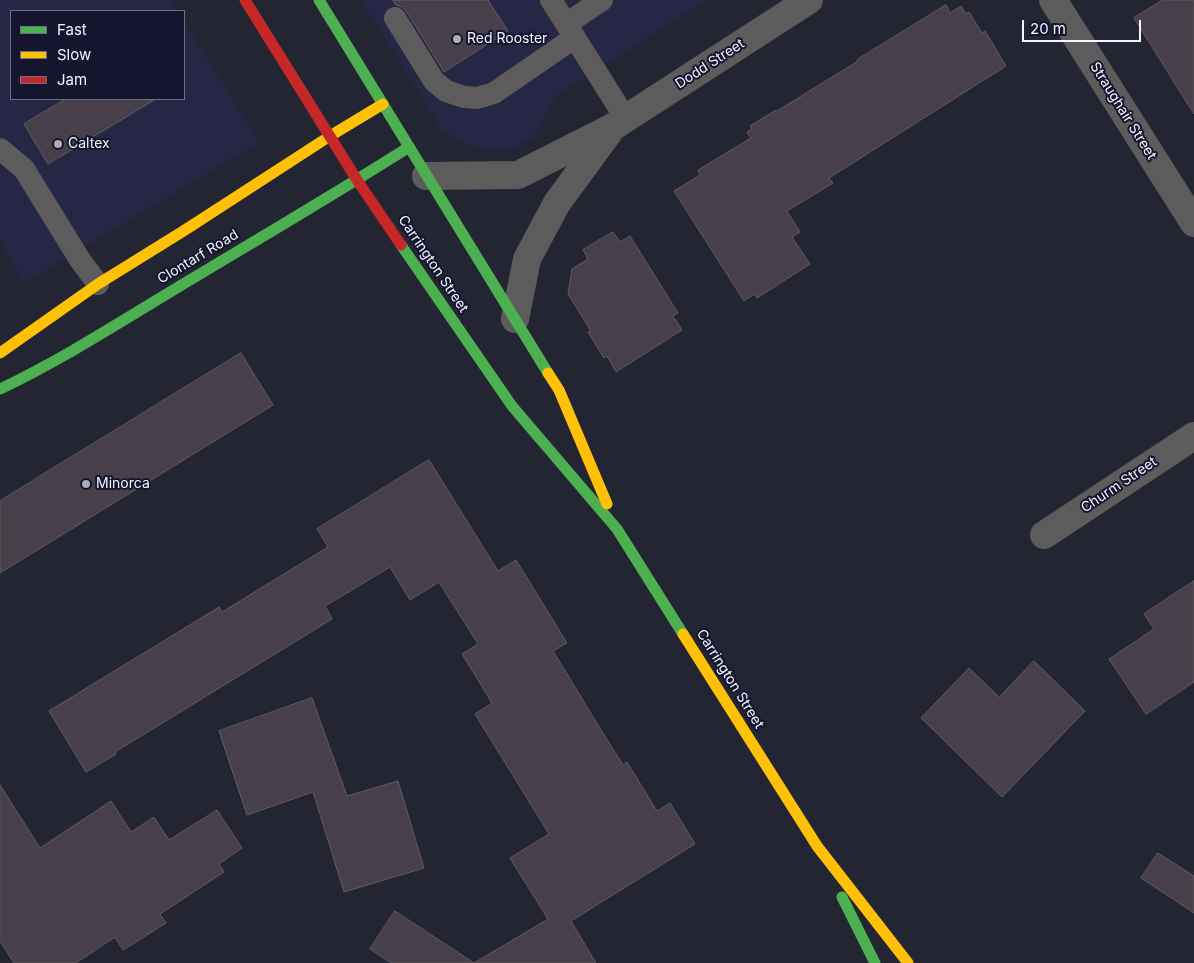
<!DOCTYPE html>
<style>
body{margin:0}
#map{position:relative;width:1194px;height:963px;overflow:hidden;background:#242533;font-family:Inter,sans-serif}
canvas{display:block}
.legend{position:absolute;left:10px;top:10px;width:175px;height:90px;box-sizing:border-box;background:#15162e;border:1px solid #6d6f82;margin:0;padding:6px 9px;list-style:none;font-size:15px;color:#f2f4ff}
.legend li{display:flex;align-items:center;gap:10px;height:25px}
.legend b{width:25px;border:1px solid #6d6f82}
.scale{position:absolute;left:1022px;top:20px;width:119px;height:22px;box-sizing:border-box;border:2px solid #f2f4ff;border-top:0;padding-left:6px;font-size:15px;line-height:18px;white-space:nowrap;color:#f2f4ff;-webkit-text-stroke:4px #15162e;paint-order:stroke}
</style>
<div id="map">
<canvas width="1194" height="963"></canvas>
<ul class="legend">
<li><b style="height:6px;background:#4caf50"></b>Fast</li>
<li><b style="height:6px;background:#ffc107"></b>Slow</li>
<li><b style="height:6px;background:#c62828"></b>Jam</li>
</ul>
<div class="scale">20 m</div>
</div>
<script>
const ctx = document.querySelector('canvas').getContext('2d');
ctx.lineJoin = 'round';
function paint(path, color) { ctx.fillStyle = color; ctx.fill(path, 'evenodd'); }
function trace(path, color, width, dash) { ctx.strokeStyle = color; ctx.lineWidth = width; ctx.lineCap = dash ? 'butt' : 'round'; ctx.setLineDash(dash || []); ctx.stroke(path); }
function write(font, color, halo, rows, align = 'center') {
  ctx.font = font + ' Inter,sans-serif'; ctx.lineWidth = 4; ctx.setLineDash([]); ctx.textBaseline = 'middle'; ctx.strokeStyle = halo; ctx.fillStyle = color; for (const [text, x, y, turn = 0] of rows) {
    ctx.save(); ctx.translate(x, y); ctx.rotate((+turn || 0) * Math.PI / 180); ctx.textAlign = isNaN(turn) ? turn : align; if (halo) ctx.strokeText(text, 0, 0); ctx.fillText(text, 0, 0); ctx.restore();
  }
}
paint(new Path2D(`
 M0,0h171l7,11h-167v88h173v-79l75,122 -235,141 -24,-41z
 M361,0h345l-150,96 -23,42 -19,10 -25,1 -26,-6 -21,-13z`), '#252744');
const building = new Path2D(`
 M393,0h95l20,31 -64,41 -38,-61 -4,-4 -6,-2z
 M1163,0h31v114l-60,-96z
 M946,5l4,8 11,-7 5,8 3,-2 13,21 3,-2 21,35 -177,112 4,5 -46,28 13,21 -8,5 18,27 -53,34 -2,-4 -11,7 -70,-110 26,-16 -2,-5 53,-32 -4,-6 5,-3 -2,-3 26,-16 1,1 81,-50 -1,-1z
 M66,99h90l-108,65 -24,-40z
 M613,232l7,10 10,-6 48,77 -5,3 9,14 -66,42 -9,-16 -3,2 -16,-26 3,-1 -23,-37 4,-25 16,-10 -5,-9z
 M241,353l32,52 -273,168v-72z
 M429,460l69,111 18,-11 51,83 -14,8 45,74 25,40 4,-3 30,49 13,-8 25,41 -124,77 25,42h-122l74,-44 -38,-61 39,-24 -74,-120 17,-11 -30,-49 16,-10 -39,-62 -29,18 -20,-33 -65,39 7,13 -217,133 1,2 -30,18 -37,-61 170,-104 3,5 106,-65 -11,-18z
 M1194,581v101l-48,32 -37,-55 45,-30 -10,-15z
 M1034,661l51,50 -83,86 -81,-79 48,-50 30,29z
 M312,698l35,98 51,-15 26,87 -80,24 -31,-100 -66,23 -28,-84z
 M0,785l40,63 71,-47 20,31 23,-15 15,23 48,-30 25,38 -23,16 5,8 -64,42 6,9 -43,27 -8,-13 -39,26h-62l-14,-22z
 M1158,853l36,23v37l-53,-35z
 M395,911l79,52h-83l-21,-14z`);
paint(building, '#47404a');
trace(building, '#605a63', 1);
trace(new Path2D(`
 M551,0l75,119
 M395,18l39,63 12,10 18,6 13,1 17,-5 80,-55
 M566,24l36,-24
 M0,149l24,20 56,91 18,24`), '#5e5b5c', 22);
trace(new Path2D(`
 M1053,0l141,223
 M426,176l92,-1 93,-47 198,-128
 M515,319l12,-60 30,-56 52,-71
 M1044,535l150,-99`), '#5e5b5c', 28);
trace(new Path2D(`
 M319,0l229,373
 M401,245l111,161 105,123 66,105
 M0,389c61,-29 117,-65 175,-100 78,-47 157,-93 234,-142
 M842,897l33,66`), '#4caf50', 11);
trace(new Path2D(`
 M0,353l98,-69 87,-54 145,-94 53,-32
 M548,373l11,17 48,114
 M683,634l134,212 91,117`), '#ffc107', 11);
trace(new Path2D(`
 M245,0l112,180 44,65`), '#c62828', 11);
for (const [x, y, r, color] of [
 [457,39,5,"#aaacb8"],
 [58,144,5,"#aaacb8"],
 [86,484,5,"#aaacb8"]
]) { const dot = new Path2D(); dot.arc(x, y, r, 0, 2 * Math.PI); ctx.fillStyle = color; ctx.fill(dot); trace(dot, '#15162e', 2); }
write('14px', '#f2f4ff', '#15162e', [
 ["Red Rooster",467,39],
 ["Caltex",68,144],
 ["Minorca",96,484]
], 'left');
write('14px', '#f2f4ff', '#15162e', [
 ["Dodd Street",710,64,-33],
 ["Straughair Street",1123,111,58],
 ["Clontarf Road",198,257,-31],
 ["Carrington Street",433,264,56],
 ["Churm Street",1119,485,-34],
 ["Carrington Street",730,679,58]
]);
</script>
